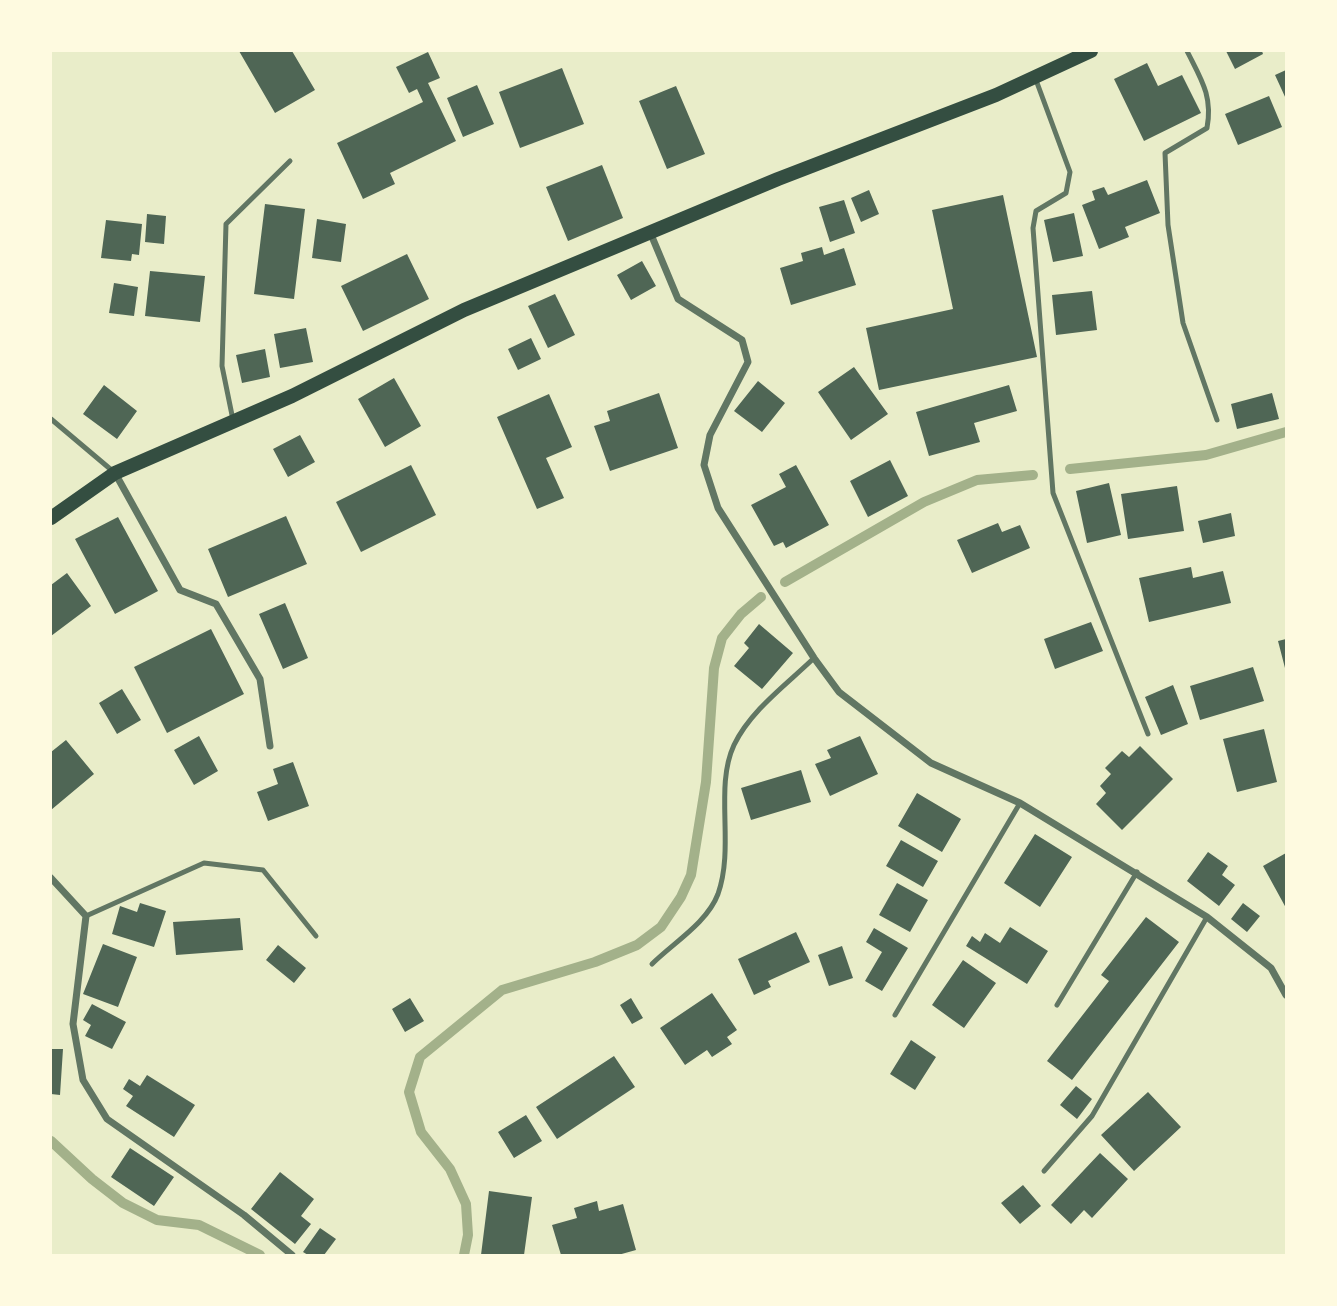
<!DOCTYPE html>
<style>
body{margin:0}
#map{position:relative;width:1337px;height:1306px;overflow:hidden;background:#e9edc9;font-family:"Zilla Slab",serif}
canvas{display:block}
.frame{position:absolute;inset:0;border:52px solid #fefae0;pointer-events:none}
</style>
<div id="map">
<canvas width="1337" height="1306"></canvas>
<div class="frame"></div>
</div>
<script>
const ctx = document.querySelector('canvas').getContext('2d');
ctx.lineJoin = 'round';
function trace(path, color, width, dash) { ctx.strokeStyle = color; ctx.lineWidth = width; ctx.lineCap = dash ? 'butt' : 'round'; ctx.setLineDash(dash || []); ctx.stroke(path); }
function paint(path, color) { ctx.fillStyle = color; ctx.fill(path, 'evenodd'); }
trace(new Path2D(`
 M1070,469l136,-14 80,-23
 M785,582l139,-80 53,-22 56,-5
 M51,1141l41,38 31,24 34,17 42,5 61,30
 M464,1255l4,-20 -2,-31 -16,-35 -29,-37 -12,-40 11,-35 82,-67 93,-28 42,-17 24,-18 20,-30 10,-22 15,-93 8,-114 8,-30 19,-24 20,-17`), '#a3b18a', 10);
paint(new Path2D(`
 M239,51h53l23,39 -40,23z
 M1226,51h36l1,3 -28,15z
 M428,52l12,26 -12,5 28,58 -66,32 5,11 -32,15 -26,-56 86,-41 -6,-13 -8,4 -13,-26z
 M1147,63l11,23 24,-11 19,38 -57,28 -30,-62z
 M562,68l22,56 -64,24 -21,-56z
 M1286,70v29l-11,-24z
 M477,85l17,39 -31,13 -16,-39z
 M676,86l29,68 -38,15 -28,-68z
 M1269,96l13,31 -44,18 -13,-31z
 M602,165l21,53 -55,23 -22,-54z
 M1147,180l13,33 -35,14 4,10 -30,12 -17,-44 13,-5 -3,-9 12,-4 4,8z
 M869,190l10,24 -18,8 -10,-24z
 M1003,195l34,162 -158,33 -13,-62 87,-19 -21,-99z
 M844,200l11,33 -25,9 -11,-35z
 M265,204l40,5 -11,90 -40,-5z
 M1074,213l9,43 -30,6 -9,-42z
 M147,214l19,2 -2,28 -19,-2z
 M317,219l29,5 -5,38 -29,-4z
 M106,220l36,4 -3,31 -7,-1 -1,7 -30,-3z
 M822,247l2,8 20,-7 12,37 -65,20 -11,-37 23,-7 -2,-8z
 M407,254l22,45 -66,32 -22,-45z
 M642,261l14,25 -25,14 -14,-25z
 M150,271l55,5 -5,46 -55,-6z
 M114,283l24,4 -4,29 -25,-3z
 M1092,291l5,39 -41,5 -4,-40z
 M555,294l20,41 -27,13 -20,-42z
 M306,328l7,34 -33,6 -6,-34z
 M531,338l10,21 -23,11 -10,-21z
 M265,349l5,28 -28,6 -6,-28z
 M854,367l34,47 -37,26 -33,-48z
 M394,378l27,48 -36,21 -27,-48z
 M758,381l27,22 -23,29 -28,-21z
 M104,385l33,26 -20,28 -34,-25z
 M1009,385l8,26 -43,12 6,19 -51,14 -13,-44z
 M659,393l19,55 -68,23 -16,-45 16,-5 -3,-10z
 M1272,393l7,26 -42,10 -6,-25z
 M549,394l23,53 -26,11 18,40 -27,11 -40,-92z
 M300,435l15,27 -27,15 -15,-28z
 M890,460l18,36 -40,21 -18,-36z
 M411,465l25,50 -75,37 -25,-50z
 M796,465l33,60 -43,23 -3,-6 -9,4 -23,-41 35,-18 -7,-13z
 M1109,483l12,52 -34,8 -11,-52z
 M1177,486l7,45 -56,8 -7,-45z
 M1231,513l4,23 -32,7 -5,-22z
 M286,516l21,48 -79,33 -20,-48z
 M118,517l40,74 -43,23 -40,-75z
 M998,523l4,9 18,-7 10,23 -58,25 -15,-33z
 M1191,567l2,11 30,-7 8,32 -82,19 -10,-44z
 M67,573l24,33 -40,30v-51z
 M285,603l23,55 -25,11 -24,-55z
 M1091,622l12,29 -48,18 -11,-30z
 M759,624l34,29 -31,36 -28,-23 15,-18 -5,-5z
 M211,629l33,65 -77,39 -33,-66z
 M1286,639v29h-1l-7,-27z
 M1253,667l11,34 -64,19 -10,-34z
 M1173,685l15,39 -27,11 -16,-38z
 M122,689l19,31 -24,14 -18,-31z
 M1264,729l13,53 -40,10 -14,-53z
 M199,736l19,35 -24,14 -20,-35z
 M860,736l18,38 -48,22 -15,-32 16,-6 -4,-8z
 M66,740l28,34 -43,36v-58z
 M1140,746l33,33 -51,51 -26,-26 10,-11 -6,-7 11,-12 -6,-6 17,-17 7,6z
 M293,762l16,44 -41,15 -11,-29 21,-8 -5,-15z
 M801,770l10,32 -60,18 -10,-32z
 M917,793l44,26 -19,33 -44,-26z
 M1035,834l37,23 -32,50 -36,-24z
 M901,840l37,21 -15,26 -37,-21z
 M1208,852l20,14 -6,9 13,10 -16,21 -32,-25z
 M1286,853v55l-23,-42z
 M897,883l31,17 -18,32 -31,-17z
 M140,903l26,8 -12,36 -42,-13 8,-28 17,6z
 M1243,903l17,13 -13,16 -16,-13z
 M1146,917l33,25 -107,138 -25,-19 62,-80 -8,-6z
 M240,918l3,32 -67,5 -3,-33z
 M1010,927l38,24 -21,33 -61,-38 6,-10 8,6 5,-9 15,10z
 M874,928l34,20 -26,43 -17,-10 17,-29 -16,-10z
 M796,932l14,30 -42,19 3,6 -17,8 -16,-36z
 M103,944l34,13 -19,50 -35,-13z
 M278,945l28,23 -12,15 -28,-23z
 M842,946l11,32 -24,8 -11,-31z
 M963,960l33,23 -32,45 -32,-23z
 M712,993l25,37 -10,7 5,7 -20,13 -5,-7 -22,15 -25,-37z
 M410,998l14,23 -19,11 -13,-23z
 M631,998l12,20 -11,6 -12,-19z
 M92,1004l34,18 -14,27 -27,-13 6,-11 -8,-5z
 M911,1040l25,17 -21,33 -25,-16z
 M51,1049h12l-3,46 -9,-1z
 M614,1056l21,31 -78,52 -21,-32z
 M147,1075l48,30 -21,32 -48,-31 7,-10 -10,-7 6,-10 11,7z
 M1076,1086l16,13 -15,20 -17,-14z
 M1148,1092l33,35 -47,44 -33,-36z
 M526,1115l16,26 -28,17 -16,-26z
 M130,1148l44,29 -20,29 -43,-29z
 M1100,1153l28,26 -36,39 -8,-8 -13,14 -20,-19z
 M280,1172l34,27 -13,17 10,8 -16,20 -44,-35z
 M1023,1185l18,21 -21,18 -19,-21z
 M489,1191l43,6 -8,58h-43z
 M597,1201l2,10 24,-7 13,46 -18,5h-57l-9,-30 25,-7 -3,-10z
 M320,1228l16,11 -12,16h-16l-5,-3z`), '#4f6655');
trace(new Path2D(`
 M1187,51c14,28 26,45 20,77l-42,25 3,72 15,98 34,97
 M1036,80l34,92 -4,21 -30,18 -3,17 20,265 95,241
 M51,419l64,54
 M233,420l-11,-54 4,-142 64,-63
 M86,916l118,-53 59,7 53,66
 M652,964c21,-21 55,-41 66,-70 17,-48 -4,-106 16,-149 17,-35 52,-60 80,-87
 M1057,1005l80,-133
 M895,1015l125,-212
 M1044,1171l48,-55 115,-199`), '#617663', 5);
trace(new Path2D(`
 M650,232l28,67 64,41 6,22 -38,73 -6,30 14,43 96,150 25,34 92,71 89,40 187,114 64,51 15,27
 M115,473l65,117 36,14 44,75 10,67
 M51,878l35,38 -13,108 10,56 24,39 137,96 48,40`), '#617663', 7);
trace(new Path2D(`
 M51,518l64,-45 177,-77 172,-86 314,-131 218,-84 95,-44`), '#344e41', 14);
</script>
